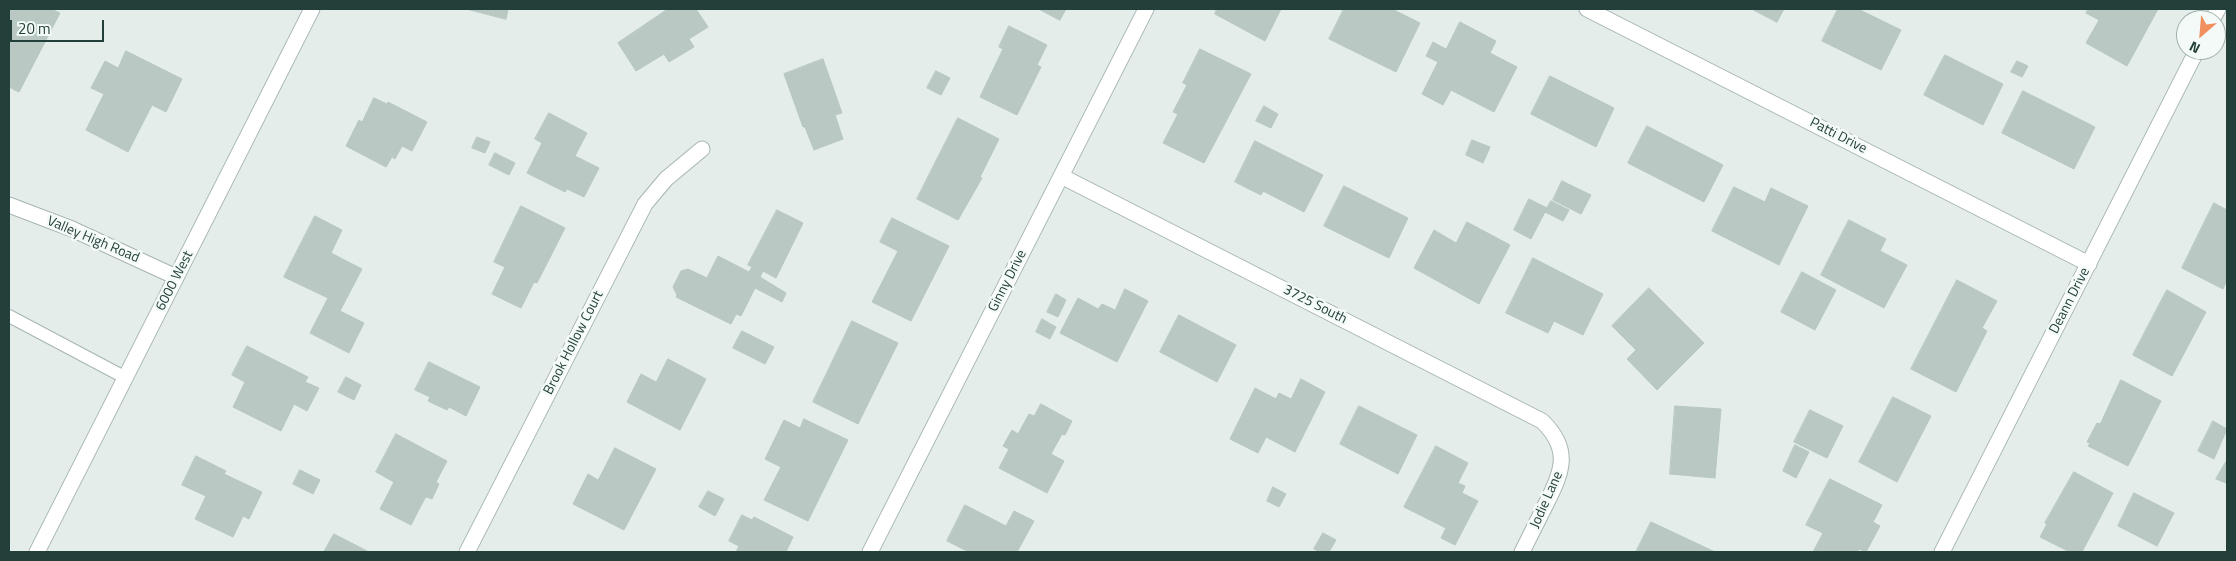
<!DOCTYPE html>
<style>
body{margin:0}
#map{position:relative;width:2236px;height:561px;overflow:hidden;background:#e4edea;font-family:"Titillium Web",sans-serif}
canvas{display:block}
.frame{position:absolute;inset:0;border:10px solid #233f3a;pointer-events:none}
.north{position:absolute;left:2176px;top:10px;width:50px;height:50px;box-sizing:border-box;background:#f4faf7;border:1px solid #a0afab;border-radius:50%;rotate:207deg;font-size:14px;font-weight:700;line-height:20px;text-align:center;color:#233f3a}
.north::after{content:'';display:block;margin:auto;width:18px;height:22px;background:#f1905e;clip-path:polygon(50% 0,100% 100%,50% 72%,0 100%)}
.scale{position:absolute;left:10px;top:20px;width:94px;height:22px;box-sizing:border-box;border:2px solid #233f3a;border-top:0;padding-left:6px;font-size:15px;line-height:18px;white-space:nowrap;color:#233f3a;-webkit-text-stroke:4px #f4faf7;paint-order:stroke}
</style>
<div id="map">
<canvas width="2236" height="561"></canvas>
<div class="frame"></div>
<div class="north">N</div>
<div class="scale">20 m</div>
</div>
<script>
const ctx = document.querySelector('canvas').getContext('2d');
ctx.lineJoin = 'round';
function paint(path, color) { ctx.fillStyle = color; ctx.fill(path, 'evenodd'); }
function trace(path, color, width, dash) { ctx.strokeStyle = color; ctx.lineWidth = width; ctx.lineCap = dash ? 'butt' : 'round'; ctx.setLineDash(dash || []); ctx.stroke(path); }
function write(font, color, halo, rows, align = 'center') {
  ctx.font = font + ' "Titillium Web",sans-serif'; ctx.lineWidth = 5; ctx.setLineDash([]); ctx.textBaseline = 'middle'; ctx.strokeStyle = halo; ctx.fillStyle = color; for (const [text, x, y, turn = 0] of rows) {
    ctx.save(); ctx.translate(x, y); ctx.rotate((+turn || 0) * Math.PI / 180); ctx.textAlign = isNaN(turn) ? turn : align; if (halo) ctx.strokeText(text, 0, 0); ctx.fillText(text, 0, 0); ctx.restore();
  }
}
const building = new Path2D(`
 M9,9h42l9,4 -41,79 -10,-5z
 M467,9h41l-2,10z
 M668,9h28l12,18 -19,12 5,8 -25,15 -5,-8 -28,17 -18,-28z
 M1039,9h27l-6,11z
 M1217,9h64l-16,32 -50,-27z
 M1344,9h48l28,14 -24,49 -67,-33z
 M1752,9h32l-7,13z
 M1838,9h20l43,21 -20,40 -59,-29z
 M2089,9h69l-31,57 -41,-23 13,-23 -13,-7z
 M1460,22l36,19 -6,12 27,14 -23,45 -43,-22 -8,15 -21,-11 16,-32 -12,-6 7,-14 13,7z
 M1009,26l38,19 -10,20 4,2 -24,48 -37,-18 23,-48 -4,-2z
 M1200,49l51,25 -47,89 -41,-20 15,-29 -5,-2 14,-27 -4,-2z
 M126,51l56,28 -16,33 -14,-7 -24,47 -42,-22 18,-36 -13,-6 14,-27 13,7z
 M1945,55l58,29 -20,41 -59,-30z
 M823,59l19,54 -7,2 8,24 -29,11 -9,-23h-2l-19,-53z
 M2017,61l11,5 -6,11 -11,-5z
 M936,71l14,7 -9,17 -14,-7z
 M1550,76l64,32 -18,39 -65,-33z
 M2023,91l72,36 -21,42 -72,-36z
 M374,98l13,6 1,-2 39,20 -15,29 -10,-5 -7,13 -3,-2 -6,10 -40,-21 13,-26 3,2z
 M1264,106l14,8 -7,14 -15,-7z
 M549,113l38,20 -12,23 24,12 -15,29 -17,-8 -2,3 -38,-19 15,-30 -7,-4z
 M958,118l41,21 -19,38 2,1 -24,42 -41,-21z
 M1647,126l76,39 -19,37 -76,-39z
 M477,137l13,5 -5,11 -13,-5z
 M1472,140l18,7 -7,16 -17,-8z
 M1255,141l68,34 -19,37 -41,-21 -2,4 -26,-13z
 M495,153l20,10 -6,12 -20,-10z
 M1562,181l29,14 -10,19 -28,-14z
 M1344,186l64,32 -19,40 -65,-32z
 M1734,187l31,15 6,-14 37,18 -29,59 -67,-34z
 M1529,199l18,9 -16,31 -17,-9z
 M1551,201l18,9 -6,11 -18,-9z
 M2214,203l13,7v70l-4,9 -41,-21z
 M521,206l44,22 -28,55 -3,-1 -13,26 -29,-14 13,-27 -11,-5z
 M777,210l26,13 -27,55 -13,-7 -3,6 26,16 -4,9 -27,-14 -14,28 -5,-2 -5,10 -55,-27 1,-2 -4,-8 8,-16 7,-2 19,9 11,-22 31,16 3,-5 -4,-2z
 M315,216l27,14 -11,23 31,16 -22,42 24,12 -15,30 -39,-20 18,-35 -44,-21z
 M892,218l57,28 -38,75 -39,-19 26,-51 -18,-9z
 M1849,220l37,19 -6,12 27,14 -23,43 -63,-33z
 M1467,222l43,23 -31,59 -65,-36 20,-38 22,13z
 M1533,258l70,36 -20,41 -29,-14 -6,12 -42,-20z
 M1802,272l34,18 -21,40 -34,-18z
 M1957,280l40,21 -15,27 5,3 -31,61 -45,-23z
 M1649,288l55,55 -47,47 -30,-31 9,-9 -24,-24z
 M1125,289l23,12 -31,61 -57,-29 18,-35 20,11 4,-5 13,6z
 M2167,290l39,22 -34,64 -39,-21z
 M1056,294l10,6 -8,17 -11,-5z
 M1179,315l57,30 -19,37 -57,-30z
 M1042,319l14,8 -6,12 -14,-7z
 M852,321l46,22 -40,81 -45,-22z
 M742,331l32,16 -9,17 -32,-16z
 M247,346l61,31 -3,5 14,6 -12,23 -13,-7 -13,27 -48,-24 12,-25 -13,-7z
 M668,359l38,20 -26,51 -53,-28 14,-28 15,8z
 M429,362l51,25 -14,29 -17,-9 -2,3 -19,-9 2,-4 -15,-7z
 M346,377l15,8 -7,15 -16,-8z
 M1301,379l24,13 -30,60 -29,-15 -8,16 -28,-14 25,-51 21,11 3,-6 12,6z
 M2121,380l40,21 -33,65 -40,-20 2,-3 -3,-1 10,-19 3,1z
 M1893,397l38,19 -34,66 -38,-20z
 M1041,404l31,17 -7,14 -3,-1 -11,20 13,7 -17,32 -48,-25 10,-19 -6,-3 9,-16 6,4 11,-20 5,2z
 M1359,406l58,29 -19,39 -58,-30z
 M1675,406l46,3 -6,69 -45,-4z
 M1810,410l33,16 -16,32 -33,-16z
 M804,419l44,21 -40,81 -44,-21 17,-33 -16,-8 19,-39 16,8z
 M2213,421l14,8 -13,30 -16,-8z
 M396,434l51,27 -11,21 3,2 -7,15 -5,-2 -2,1 -14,27 -31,-16 14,-27 -18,-10z
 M1795,445l14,7 -13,26 -13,-7z
 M1436,446l32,17 -10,20 7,3 -3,7 16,8 -23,44 -14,-7 5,-10 -42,-21z
 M615,448l41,21 -32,61 -51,-26 15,-30 10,6z
 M196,456l30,15 -2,3 38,18 -13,27 -6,-3 -10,21 -38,-18 11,-23 -24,-11z
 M2227,460v20l-1,3 -10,-4z
 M300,470l20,10 -7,14 -20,-10z
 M2074,472l39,21 -31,59h-12l-30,-15 7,-13 -2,-1z
 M1830,479l52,26 -9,17 7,4 -14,26 -7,-3 -2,3h-44l10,-19 -17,-8z
 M1273,487l13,7 -7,13 -12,-6z
 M708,491l16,8 -9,17 -16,-9z
 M2134,493l40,20 -17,33 -39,-20z
 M965,505l41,21 8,-15 20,10 -17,31h-48l-22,-11z
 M742,515l10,5 2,-3 39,20 -7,15h-50l3,-6 -10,-5z
 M1651,522l13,6 51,24h-79z
 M1323,533l13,7 -7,12h-9l-6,-3z
 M334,534l35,18h-45z`);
paint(building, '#b9c8c3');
trace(building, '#b6c7c2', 1);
const service = new Path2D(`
 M9,316l117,62`);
const minor = new Path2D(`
 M1587,9l502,255
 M2212,20l6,-11
 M1061,176l481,245c29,28 21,50 4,83 -8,16 -16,32 -24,48
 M9,205l63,24 104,48
 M467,552l178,-348 21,-25 36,-30
 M870,552l276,-543
 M1942,552l255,-502`);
const tertiary = new Path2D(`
 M37,552l275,-543`);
trace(service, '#a6b5b2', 14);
trace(minor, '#a6b5b2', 17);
trace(tertiary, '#a6b5b2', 17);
trace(service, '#fff', 12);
trace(minor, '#fff', 15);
trace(tertiary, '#fff', 15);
write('14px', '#233f3a', '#f4faf7', [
 ["Patti Drive",1838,136,27],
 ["Valley High Road",93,240,23],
 ["6000 West",175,281,-63],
 ["Ginny Drive",1008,281,-63],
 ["Deann Drive",2070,301,-63],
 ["3725 South",1315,305,27],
 ["Brook Hollow Court",574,343,-63],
 ["Jodie Lane",1547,500,-66]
]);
</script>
